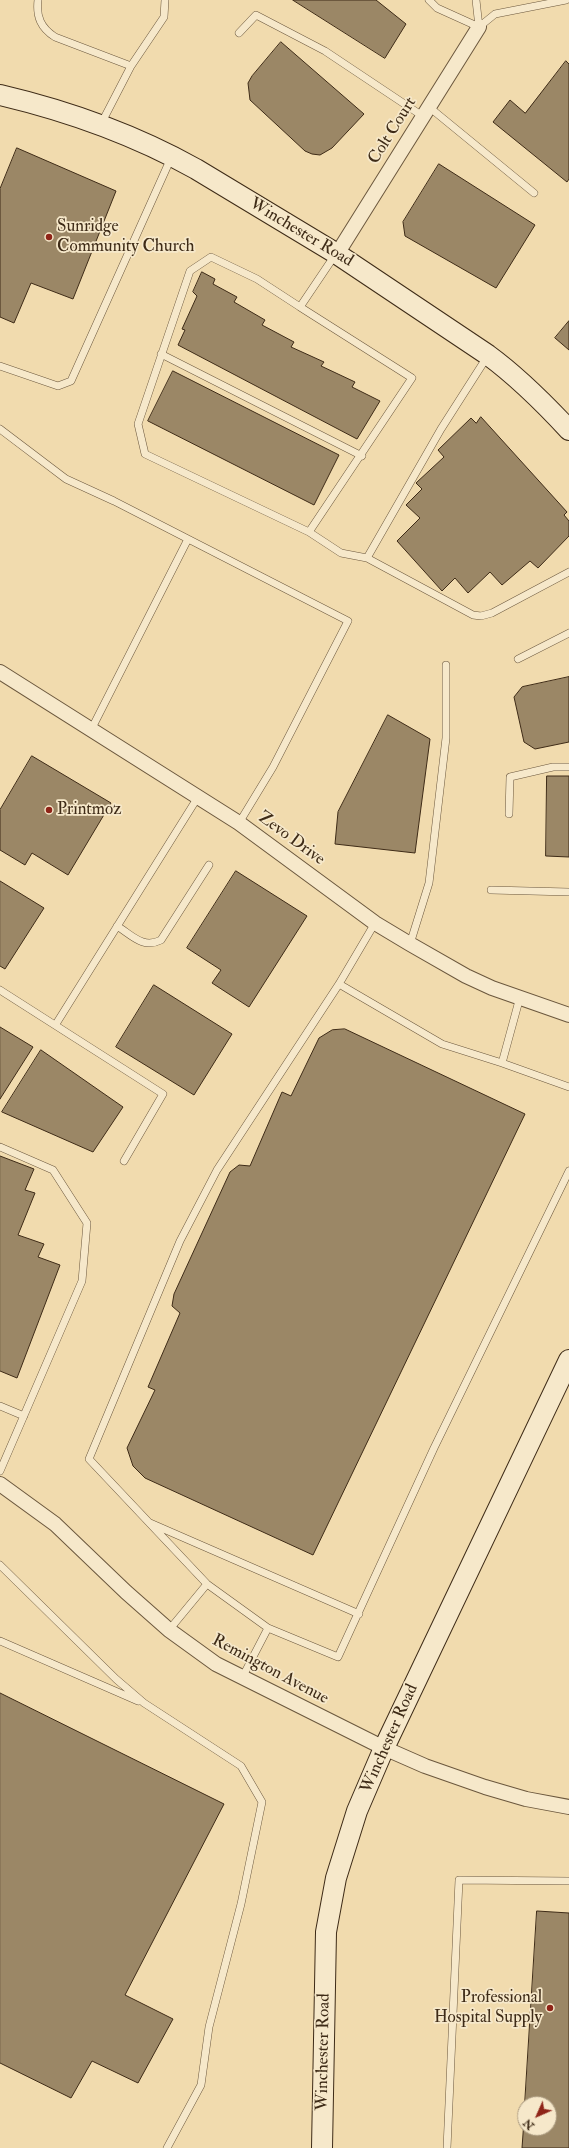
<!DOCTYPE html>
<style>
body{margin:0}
#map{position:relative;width:569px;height:2148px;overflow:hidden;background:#f1dbae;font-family:"IM FELL Double Pica",serif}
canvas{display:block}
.north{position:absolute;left:517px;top:2096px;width:40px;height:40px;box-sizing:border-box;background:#f6e8ca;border:1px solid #ac9c82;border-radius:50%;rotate:225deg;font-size:11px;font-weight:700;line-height:16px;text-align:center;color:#3e2b17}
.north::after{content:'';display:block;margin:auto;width:14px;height:18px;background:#8f2418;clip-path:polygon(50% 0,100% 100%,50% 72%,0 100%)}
</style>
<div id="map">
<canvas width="569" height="2148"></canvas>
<div class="north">N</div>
</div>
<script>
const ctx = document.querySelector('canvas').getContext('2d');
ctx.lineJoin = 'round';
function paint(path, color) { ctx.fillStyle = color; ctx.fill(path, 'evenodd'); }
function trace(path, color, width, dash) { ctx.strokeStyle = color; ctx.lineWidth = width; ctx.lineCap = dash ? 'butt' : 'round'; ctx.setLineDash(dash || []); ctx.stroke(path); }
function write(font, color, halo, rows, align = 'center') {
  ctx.font = font + ' "IM FELL Double Pica",serif'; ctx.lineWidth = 3.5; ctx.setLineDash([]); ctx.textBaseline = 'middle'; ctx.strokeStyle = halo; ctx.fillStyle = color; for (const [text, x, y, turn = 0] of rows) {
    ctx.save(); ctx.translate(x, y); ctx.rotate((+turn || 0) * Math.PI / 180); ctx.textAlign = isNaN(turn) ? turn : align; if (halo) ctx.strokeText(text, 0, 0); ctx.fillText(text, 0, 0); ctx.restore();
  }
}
const building = new Path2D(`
 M293,0h83l30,24 -21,34z
 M281,42l83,72 -32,34 -12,7 -8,-1 -7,-3 -55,-51 -2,-17 4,-7z
 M566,61l3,3v115l-2,3 -74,-60 17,-22 15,13z
 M17,148l99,43 -43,108 -42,-16 -17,40 -14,-6v-128z
 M439,164l96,61 -39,63 -91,-52 -2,-14z
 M202,272l13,7 -2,5 24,13 -3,5 31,18 -3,5 32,17 -3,5 33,15 -3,4 34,16 -3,5 28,14 -23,38 -179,-94 7,-15 -3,-1 15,-33 -4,-4z
 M569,321v29l-14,-12z
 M173,371l166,84 -25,50 -166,-84z
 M481,417l86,95 -3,3 5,6v15l-31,32 -8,-7 -28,24 -12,-13 -22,21 -13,-15 -13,13 -45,-50 23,-23 -14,-13 16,-16 -6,-6 28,-26 -6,-7 33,-32 5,5z
 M569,677v65l-34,7 -11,-7 -10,-45 8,-10z
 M388,715l42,24 -15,114 -80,-9 3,-32z
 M32,756l79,47 -43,72 -36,-22 -7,12 -25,-15v-40z
 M547,776h22v81l-23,-1z
 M236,871l71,45 -58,91 -37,-24 9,-13 -34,-22z
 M0,881l44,27 -39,61 -5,-3z
 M154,985l78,49 -38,61 -78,-48z
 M0,1027l33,20 -33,52z
 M345,1029l180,85 -212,441 -168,-77 -12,-12 -6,-18 28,-58 -7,-3 32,-74 -8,-7 2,-12 56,-122 9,-7 11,1 32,-74 9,4 28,-58 13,-8z
 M41,1050l82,57 -30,45 -91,-40z
 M0,1156l34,13 -9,21 10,3 -17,42 26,9 -6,13 22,8 -43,113 -17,-7z
 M0,1693l224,111 -99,191 48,24 -35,64 -46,-22 -21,37 -71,-35z
 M537,1911l32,2v235h-47l3,-42v22h24v-24h-24z`);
paint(building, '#9b8766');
trace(building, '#3e2b17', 1);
const lane = new Path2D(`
 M38,0c-2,17 3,28 17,37l76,29
 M429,0l8,8 42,19
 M476,0l3,27
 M479,27l16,-13 71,-14
 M239,33l17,-18 69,36 99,66
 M429,107l105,86
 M101,124l30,-58 33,-49 1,-17
 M300,307l-43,-28 -46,-22 -21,14 -52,153 7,30 164,78 103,-154 -112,-71 35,-52
 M161,354l201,102
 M487,357l-46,72 -74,129 106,57 8,1 11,-3 77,-41
 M0,366l58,20 13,-5 100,-223
 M0,429l66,50 48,22 234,120 -75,146 -34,56
 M309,532l32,21 26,5
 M518,659l51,-26
 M91,730l97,-191
 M509,814l1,-37 43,-10h16
 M491,890l78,2
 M375,923l-36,61 -122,186 -37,71 -91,218 118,125 61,44 70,29 96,-209 135,-277
 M117,926c16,10 26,23 44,14l48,-75
 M410,944l19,-61 17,-145v-73
 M339,984l103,60 60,19
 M0,990l163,104 -39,67
 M520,997l-18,66 67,24
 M56,1024l142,-227
 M0,1147l53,23 34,53 -5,58 -82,190
 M0,1406l24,10
 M150,1523l209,91
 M0,1565l116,114 28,24 97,63 21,36 -21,102 -32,123 -8,58 -34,63
 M169,1630l38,-46
 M0,1641l138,60
 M242,1678l26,-50
 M447,2148l12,-268 110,1`);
const street = new Path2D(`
 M337,254l142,-227
 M0,672l239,151 136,100 35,21 56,32 26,12 77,27
 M0,1484l55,40 71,68 43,38 47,34 168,84 41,18 60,21 41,12 43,8`);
const secondary = new Path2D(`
 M0,95c68,16 135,40 196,74l141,85 151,101c30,22 56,48 81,75
 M322,2148l4,-216 10,-54 21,-67 27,-63 185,-388`);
trace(lane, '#6b573d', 8);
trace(street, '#6b573d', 16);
trace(secondary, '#3e2b17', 22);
trace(lane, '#f6e8ca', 7);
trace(street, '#f6e8ca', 14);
trace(secondary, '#f6e8ca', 20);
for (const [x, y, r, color] of [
 [49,237,4,"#8f2418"],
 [49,810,4,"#8f2418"],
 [550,2008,4,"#8f2418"]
]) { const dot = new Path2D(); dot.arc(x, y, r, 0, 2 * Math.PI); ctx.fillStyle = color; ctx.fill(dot); trace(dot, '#f6e8ca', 1.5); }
write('17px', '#3e2b17', '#f6e8ca', [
 ["Colt Court",393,131,-58],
 ["Winchester Road",301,233,31],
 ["Zevo Drive",291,839,36],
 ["Remington Avenue",270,1670,28],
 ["Winchester Road",390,1739,-66],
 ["Winchester Road",324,2052,-89]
]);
write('17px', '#3e2b17', '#f6e8ca', [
 ["Sunridge",57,227],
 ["Community Church",57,247],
 ["Printmoz",57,810],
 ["Professional",542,1998,"right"],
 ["Hospital Supply",542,2018,"right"]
], 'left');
</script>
